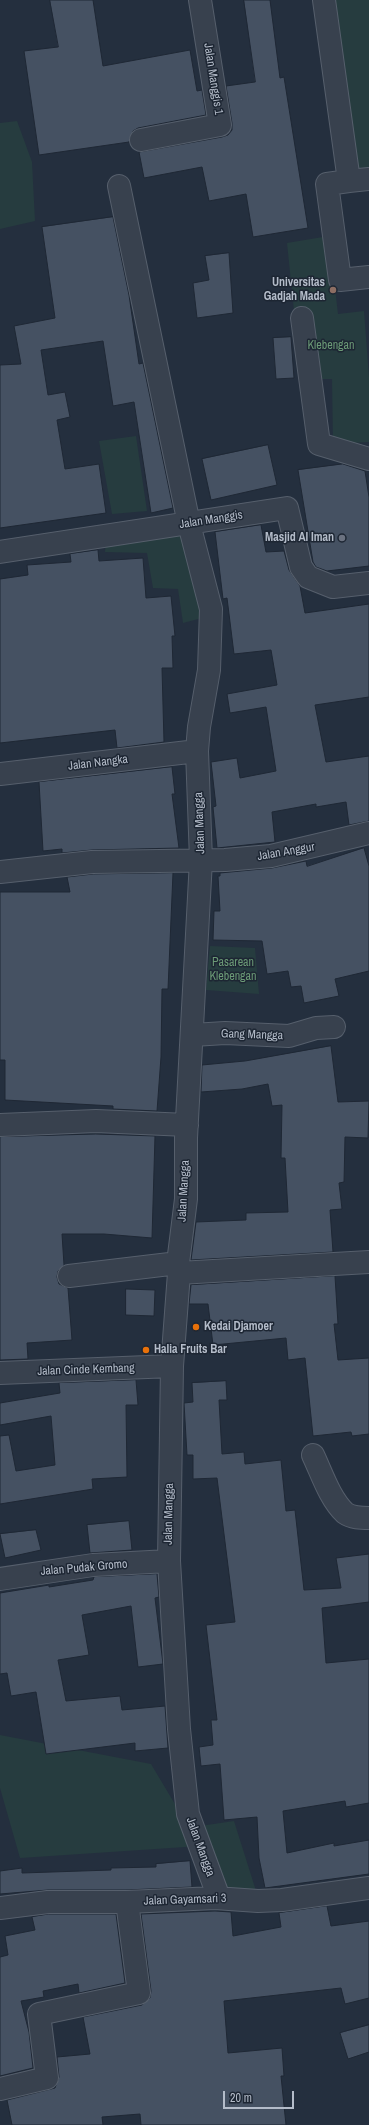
<!DOCTYPE html>
<style>
body{margin:0}
#map{position:relative;width:369px;height:2125px;overflow:hidden;background:#242f3e;font-family:"Archivo Narrow",sans-serif}
canvas{display:block}
.scale{position:absolute;left:223px;top:2091px;width:71px;height:18px;box-sizing:border-box;border:2px solid #b4bcc9;border-top:0;padding-left:5px;font-size:12px;line-height:14px;white-space:nowrap;color:#b4bcc9;-webkit-text-stroke:3px #1d2633;paint-order:stroke}
</style>
<div id="map">
<canvas width="369" height="2125"></canvas>
<div class="scale">20 m</div>
</div>
<script>
const ctx = document.querySelector('canvas').getContext('2d');
ctx.lineJoin = 'round';
function paint(path, color) { ctx.fillStyle = color; ctx.fill(path, 'evenodd'); }
function trace(path, color, width, dash) { ctx.strokeStyle = color; ctx.lineWidth = width; ctx.lineCap = dash ? 'butt' : 'round'; ctx.setLineDash(dash || []); ctx.stroke(path); }
function write(font, color, halo, rows, align = 'center') {
  ctx.font = font + ' "Archivo Narrow",sans-serif'; ctx.lineWidth = 3; ctx.setLineDash([]); ctx.textBaseline = 'middle'; ctx.strokeStyle = halo; ctx.fillStyle = color; for (const [text, x, y, turn = 0] of rows) {
    ctx.save(); ctx.translate(x, y); ctx.rotate((+turn || 0) * Math.PI / 180); ctx.textAlign = isNaN(turn) ? turn : align; if (halo) ctx.strokeText(text, 0, 0); ctx.fillText(text, 0, 0); ctx.restore();
  }
}
paint(new Path2D(`
 M335,0h34v176l-10,1z
 M17,121l15,41 3,59 -35,8v-106z
 M329,236l9,78 26,-3 5,66v65l-36,2 -1,-65h-31l-14,-136z
 M136,436l11,75 -35,3 -13,-73z
 M190,532l12,86 -19,5 -5,-34 -25,-1 -6,-35 -42,-1 1,-12z
 M210,946l45,2 4,46 -53,-4z
 M0,1735l151,29 49,82 -180,12 -20,-70z
 M234,1821l23,73 -31,2 -26,-70z`), '#263c3f');
const building = new Path2D(`
 M50,0h43l10,66 87,-16 7,41 5,-1 4,25 -68,13 -5,3 -4,11 -90,13 -15,-104 34,-4z
 M244,0h26l10,78 4,-1 24,151 -55,9 -7,-43 -37,7 -7,-34 -58,11 -5,-26 83,-15 6,-2 4,-5v-7l-6,-37 29,-4z
 M113,217l16,78 10,69 4,-1 30,145 -22,5 -17,-111 -21,4 -10,-65 -62,9 7,45 17,-3 5,25 -13,3 8,49 34,-5 7,49 -106,15v-163l21,-1 -7,-38 41,-8 -13,-91z
 M229,253l4,60 -36,5 -4,-35 16,-3 -4,-24z
 M291,337l3,41 -18,1 -3,-41z
 M268,445l9,40 -66,15 -9,-41z
 M343,464l22,7 4,26v69l-42,5 -11,-4 -3,-5 -15,-92z
 M261,525l5,27 18,-1 5,19 11,16 5,27 64,-9v93l-54,8 11,57 43,-6v65l-20,4 -3,-23 -30,5v-3l-44,8 3,30 -58,6 -4,-41 3,-1 -5,-44 26,-4 3,20 36,-7 -10,-64 -36,6 -3,-19 50,-9 -6,-35 -37,4 -7,-56 -4,1 -8,-67z
 M98,550l1,11 44,-3 3,40 25,-2 4,40h-3l1,32h-11l2,74 -47,6 -2,-18 -115,13v-164l28,-4 -1,-10 44,-3 -1,-8z
 M172,767l3,27h-3l7,54 -87,2 -30,3v-4l-19,2 -4,-69z
 M364,848l5,18v105l-34,8 4,17 -35,7 -3,-17 -10,1 -3,-16 -21,3 -5,-33 -49,-1 1,-29h6l-2,-35h2v-3l52,-5 34,-7 1,5z
 M173,873l-5,116h-6l-1,68 -4,54 -44,-2v-3l-108,-6v-40h-5v-168h70l-3,-15 26,-3z
 M331,1046l7,56 31,-1 -1,37 -23,-1 -1,45 -5,1 3,26 -12,1 3,42 -142,8 5,-38 50,-2v-7l42,-1 -3,-54h-4l1,-53 -10,1 -4,-22 -26,5 -41,3 1,-27 43,-4z
 M96,1134l59,2 -3,102 -48,-4h-42l2,31 -6,6 -1,6 2,7 9,4 4,52 -45,3 1,16 -28,1v-223z
 M335,1276l3,48h-4l4,36 31,-2v76l-17,2 -1,-4 -38,4 -8,-78 -17,2 -2,-22 -73,7 -5,-41h-19l2,-19z
 M126,1289l29,1 -1,26 -28,-1z
 M136,1380l2,25h-12l1,72 -35,2 1,10 -93,15v-68l9,-1 7,36 39,-6 -4,-49 -51,9v-22l60,-10 -1,-10z
 M226,1381l1,19h-8l3,54 22,-2 1,12 36,-4 5,51 9,-1 9,80 37,-2 -5,-30 33,-4v48l-47,6 4,55 43,-4v144l-23,4 -1,-6 -62,10 4,42 47,-10v3l35,-6v34l-104,14 -6,-30 -2,-41 -33,3 -4,-56 -19,2 -2,-19 14,-2 -2,-25h6l-11,-95 29,-3 -18,-144 -24,1v-24h-6l-3,-52 9,-1 -1,-19z
 M129,1521l3,29 -42,3 -3,-28z
 M36,1530l5,20 -36,8 -5,-24z
 M157,1574l2,23 -4,1 8,66 -25,3 -7,-61 -49,9 7,40 -31,5 8,41 54,-5 2,14 43,-4 3,42 -33,3v-8l-89,11 -10,-62 -25,4 -4,-23 -7,1v-81l49,-8v2l44,-7 1,-3z
 M190,1861l2,26 -65,3h-79l-48,4v-23l22,-3v5l89,-3v-2l45,-1v-3z
 M327,1906l4,20 38,-5v77l-24,6 -4,-16 -117,13 4,52 54,-5 2,28h-3l5,49h-145l-1,-11 -38,3 1,8h-91l-5,-25 48,-12 4,-11 -2,-20 33,-3 -7,-37 59,-12 8,-7 1,-7 -10,-77 74,-3 16,1 2,24 48,-9 -2,-14z
 M49,1914h67l9,69 -46,10 -1,-9 -35,7 1,6 -23,4 8,31 4,36 -33,8v-119l8,-2 -3,-19 30,-6 -3,-13z
 M369,2025v27l-21,7 -8,-26z`);
paint(building, '#455162');
trace(building, '#1f2835', 1);
const minor = new Path2D(`
 M324,0l25,181 -22,3 13,96 29,-3
 M141,140l79,-15 -20,-125
 M349,181l20,-2
 M119,186l70,338 22,85 -2,61 -10,57 -2,24 4,109 -15,278v61l-8,64 1,10 -7,93 -3,195 10,168 9,85 31,84
 M302,318l17,126 50,15
 M0,552l287,-44 14,59 7,10 25,10 36,-4
 M0,774l197,-23
 M0,872l92,-10 133,-2 46,-4 98,-23
 M193,1035l32,-2 64,3 27,-8 18,-1
 M0,1125l96,-4 91,4
 M179,1273l190,-11
 M69,1276l109,-13
 M0,1373l172,-7
 M313,1455c9,19 17,44 32,58 7,5 16,5 24,5
 M0,1579l93,-14 76,-4
 M0,1908l48,-6h79l88,-4 43,3 24,-1 87,-12
 M0,2089l47,-11 -8,-64 100,-21 -12,-91`);
trace(minor, '#565f6c', 24);
trace(minor, '#38414e', 22);
for (const [x, y, r, color] of [
 [333,290,4,"#8d6e63"],
 [342,538,4,"#6b7280"],
 [196,1327,4,"#e8710a"],
 [146,1350,4,"#e8710a"]
]) { const dot = new Path2D(); dot.arc(x, y, r, 0, 2 * Math.PI); ctx.fillStyle = color; ctx.fill(dot); trace(dot, '#1d2633', 1.5); }
write('12px', '#b4bcc9', '#1d2633', [
 ["Jalan Manggis 1",213,79,81],
 ["Jalan Manggis",211,520,-9],
 ["Jalan Nangka",98,763,-7],
 ["Jalan Mangga",200,823,-92],
 ["Jalan Anggur",286,852,-10],
 ["Gang Mangga",252,1035,2],
 ["Jalan Mangga",184,1191,-87],
 ["Jalan Cinde Kembang",86,1370,-2],
 ["Jalan Mangga",169,1514,-89],
 ["Jalan Pudak Gromo",84,1568,-5],
 ["Jalan Mangga",200,1847,70],
 ["Jalan Gayamsari 3",185,1900,-2]
]);
write('bold 12px', '#b4bcc9', '#1d2633', [
 ["Universitas",325,283],
 ["Gadjah Mada",325,297],
 ["Masjid Al Iman",334,538],
 ["Kedai Djamoer",204,1327,"left"],
 ["Halia Fruits Bar",154,1350,"left"]
], 'right');
write('12px', '#6b9a76', '#1d2633', [
 ["Klebengan",331,346],
 ["Pasarean",233,963],
 ["Klebengan",233,977]
]);
</script>
